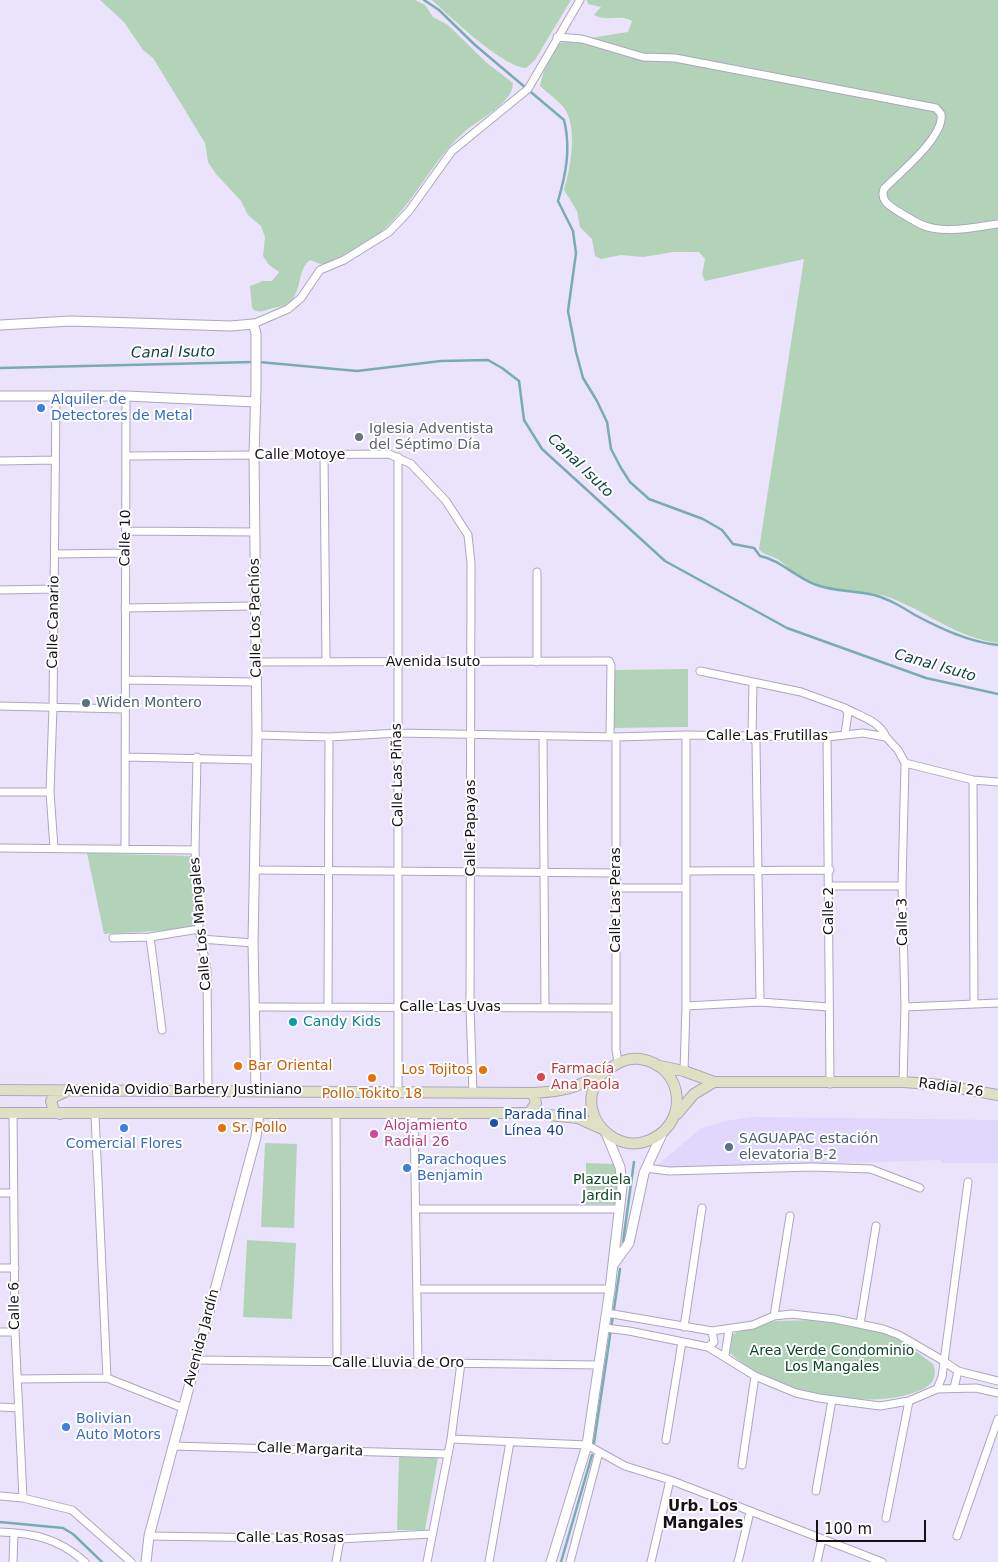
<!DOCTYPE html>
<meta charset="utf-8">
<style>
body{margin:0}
#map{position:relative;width:998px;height:1562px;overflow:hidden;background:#ebe3fb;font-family:"DejaVu Sans",sans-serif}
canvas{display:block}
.scale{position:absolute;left:816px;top:1520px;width:110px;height:22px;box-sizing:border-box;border:2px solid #14111b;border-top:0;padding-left:6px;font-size:15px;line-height:18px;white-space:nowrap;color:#14111b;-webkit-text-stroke:4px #fff;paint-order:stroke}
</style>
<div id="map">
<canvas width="998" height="1562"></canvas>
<div class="scale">100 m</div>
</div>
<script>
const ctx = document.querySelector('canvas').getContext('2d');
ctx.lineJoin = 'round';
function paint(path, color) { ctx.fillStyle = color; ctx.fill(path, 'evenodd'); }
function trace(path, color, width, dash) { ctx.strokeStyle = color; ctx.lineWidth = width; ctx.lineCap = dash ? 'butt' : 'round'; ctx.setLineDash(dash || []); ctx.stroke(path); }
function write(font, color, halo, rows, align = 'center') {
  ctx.font = font + ' "DejaVu Sans",sans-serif'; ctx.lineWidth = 4; ctx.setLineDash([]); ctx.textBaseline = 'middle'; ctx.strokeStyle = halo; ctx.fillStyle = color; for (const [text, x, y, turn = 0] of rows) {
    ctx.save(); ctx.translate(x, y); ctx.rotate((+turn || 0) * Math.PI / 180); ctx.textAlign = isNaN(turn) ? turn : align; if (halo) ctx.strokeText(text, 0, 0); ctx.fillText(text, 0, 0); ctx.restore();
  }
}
paint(new Path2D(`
 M751,1117l247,3v43h-56l-1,-3 -288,9 47,-40 26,-8z`), '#e1d6fb');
paint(new Path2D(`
 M100,0h315l10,5 8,12 15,8 39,38 26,20c0,21 -36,37 -50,50 -34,31 -52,77 -89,105 -16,11 -34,19 -51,27l-13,-5c-14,10 -7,36 -24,45 -4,2 -11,2 -16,4 -7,2 -12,5 -18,-1l-2,-22 13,-5h9l7,-9 -10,-7 -6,-9 2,-19 -4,-11 -13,-11 -7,-14 -25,-27 -8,-12 -3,-19 -52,-85 -10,-8 -19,-28z
 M432,0h139l-36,60 -9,8c-23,-1 -76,-51 -94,-68z
 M587,0h411v643c-39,-5 -67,-28 -102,-43 -21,-9 -31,-6 -52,-10 -15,-2 -31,-6 -44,-14 -8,-4 -14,-11 -21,-16 -7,-5 -15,-4 -20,-11l45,-290 -99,22 -3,-7 3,-15 -6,-7h-26l-30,5 -22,-2 -20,4 -6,-3 -3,-17 -12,-12 -3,-16 -13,-21c6,-20 13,-57 3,-77 -4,-10 -19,-19 -27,-27l4,-16 15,-27 69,-11 4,-11c-13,-7 -25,1 -38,-6l7,-8 -13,-3z
 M688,669v58l-75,1 -1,-58z
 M87,853l103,3 3,4v67l-2,2 -87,5z
 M265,1143l32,1 -3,84 -33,-1z
 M586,1163l29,1 2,40h-31z
 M247,1240l49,3 -4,76 -49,-2z
 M813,1320l67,11 18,7 35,26c5,12 0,21 -12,26 -51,23 -151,2 -191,-37l2,-18 5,-3 39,-11z
 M399,1457l39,1 -13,72h-28z`), '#b2d3b8');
trace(new Path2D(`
 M424,0l15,10 36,35 89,75c7,28 2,54 -6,81l15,30 3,22 -8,58 8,41 7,26 14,23 10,21 4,27 10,19 9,14 19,17 54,20 19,11 11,14 21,4 6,8c20,4 34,20 54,28 19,8 40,6 60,11 15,4 28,12 41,20 26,14 54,27 83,30
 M259,362l98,9 84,-10 47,-1 14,8 17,13 5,39 18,29 123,112 122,67 139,50 72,16
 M0,368l253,-6
 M623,1242l11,-80
 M594,1443l26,-174
 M0,1522l63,6 10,6 29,28
 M561,1562l31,-107`), '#79acb2', 2.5);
const minor = new Path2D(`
 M557,37l25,2 61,18 32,1 261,50 5,6c4,23 -43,60 -57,75 -4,10 4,16 12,21 8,5 16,10 24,14 23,11 54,3 78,0
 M253,324l35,-15 13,-11 19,-28 24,-10 45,-28 20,-21 43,-60 76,-62 52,-89
 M324,455l2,206
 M127,456l262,-2 22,10 35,37 22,34 3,28 -1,444 3,86
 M0,461l55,-1
 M126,531l129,1
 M55,554l71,-1
 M0,590l55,-1
 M125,608l130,-2
 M257,662l352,-1 2,4 -1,72
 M537,662v-90
 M700,671l101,21 44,16 3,5 -3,21
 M126,680l130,2
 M753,683l-1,53 4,7 4,259
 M0,706l124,3
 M847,709c15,8 32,12 39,28
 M257,735l72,2 69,-4 218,4 70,-2 141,2 36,-4 23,4 12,13 7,13
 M543,736l2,271
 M616,737v313l2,12
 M827,737l3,347
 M125,757l130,3
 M197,757l-2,93 4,79 8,41 1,121
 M905,763l68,17 25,2
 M973,780l1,224
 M0,792h50
 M0,848l195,2
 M54,848l-4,-56 3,-85 3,-311
 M125,849l1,-453
 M255,870l361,3
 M686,871l144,-1
 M829,886h73
 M617,888h68
 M150,937l12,93
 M113,938l37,-1 49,-8
 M201,939l52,4
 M686,1006l74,-4 69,5
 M254,1007l362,1
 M328,1007l1,-270
 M905,1007l93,-4
 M684,1071l2,-65v-271
 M903,1082l2,-75 -3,-121 3,-123
 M398,1092v-635
 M13,1113l2,219 8,166
 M336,1113l1,250
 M414,1113l4,251
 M95,1115l12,263
 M646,1168l23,3 143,-4 59,2 49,19
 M0,1193h13
 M416,1209h204
 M0,1268h15
 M417,1289h193
 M607,1313l105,18 41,-6 21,-9 18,-2 43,5 48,10 16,6 43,25 16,11 40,10
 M774,1316l16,-100
 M860,1324l16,-98
 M684,1327l18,-119
 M605,1328l24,3 79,16 47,29 41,17 23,5 61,8 29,-5 28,-12 39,-1 22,5
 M0,1332h15
 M708,1347l6,-5 -2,-11
 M725,1355l4,-25
 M196,1360l403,5
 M18,1379l89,-1 76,30
 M954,1388l4,-17
 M937,1389l5,-12 26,-195
 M0,1407l19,1
 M451,1439l136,6 38,21 45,14 212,82
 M666,1440l16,-98
 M173,1446l274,8
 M742,1465l13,-89
 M816,1491l16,-91
 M0,1496l23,2 49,12 59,52
 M886,1518l23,-117
 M0,1532c35,1 59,7 85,30
 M149,1536l191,3 91,-5
 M957,1536l41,-117
 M13,1562l1,-29
 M336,1562l4,-23
 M427,1562l24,-123 10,-76
 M489,1562l21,-120
 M570,1562l29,-110
 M651,1562l19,-82
 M738,1562l12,-50
 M817,1562l5,-23`);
const tertiary = new Path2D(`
 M0,325l71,-4 160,5 22,-2 3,9v55l-2,67 3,280 -4,208 3,147
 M0,396h126l130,6
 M613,1265l16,-22 15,-70 18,-39
 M146,1562l3,-26 107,-399 3,-24
 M551,1562l36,-117 23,-156 12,-102 -2,-20 -14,-34`);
const secondary = new Path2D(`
 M660,1066l24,5 30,11h189l39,3 56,10
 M0,1090l533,3c15,-1 31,-2 45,-8 8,-3 18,-6 24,-11 13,-9 22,-17 38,-15 47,7 50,70 4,83 -27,8 -58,-19 -52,-48 1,-8 5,-13 10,-20
 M0,1113h529l49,5 22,10
 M529,1113l7,-10 -3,-10
 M60,1114l-6,-3 -3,-10 3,-4 11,-5
 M677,1114l17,-20 20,-12`);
trace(minor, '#aea5c1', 9);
trace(tertiary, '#aea5c1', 11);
trace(secondary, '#aea5c1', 12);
trace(minor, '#fff', 7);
trace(tertiary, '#fff', 9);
trace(secondary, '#dfdfc3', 10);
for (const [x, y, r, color] of [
 [41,408,5,"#3f7fe0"],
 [359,437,5,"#6b7280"],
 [86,703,5,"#5c6f8a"],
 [293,1022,5,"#0f9aa8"],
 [238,1066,5,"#e8710a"],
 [483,1070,5,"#e8710a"],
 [541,1077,5,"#e0444e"],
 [372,1078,5,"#e8710a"],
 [494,1123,5,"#1a4fb4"],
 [124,1128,5,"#3f7fe0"],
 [222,1128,5,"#e8710a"],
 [374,1134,5,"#d1479c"],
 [729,1147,5,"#5c6f8a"],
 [407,1168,5,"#3f7fe0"],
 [66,1427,5,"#3f7fe0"]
]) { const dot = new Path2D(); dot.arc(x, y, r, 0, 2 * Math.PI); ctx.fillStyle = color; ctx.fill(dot); trace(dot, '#fff', 2); }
write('14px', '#366cbe', '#fff', [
 ["Alquiler de",51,400],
 ["Detectores de Metal",51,416],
 ["Comercial Flores",124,1144,"center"],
 ["Parachoques",417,1160],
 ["Benjamin",417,1176],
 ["Bolivian",76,1419],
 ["Auto Motors",76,1435]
], 'left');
write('14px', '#5b616d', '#fff', [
 ["Iglesia Adventista",369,429],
 ["del Séptimo Día",369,445]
], 'left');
write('14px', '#14111b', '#fff', [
 ["Calle Motoye",300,455],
 ["Calle 10",126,538,-89],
 ["Calle Los Pachíos",256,618,-91],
 ["Calle Canario",54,622,-89],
 ["Avenida Isuto",433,662],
 ["Calle Las Frutillas",767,736],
 ["Calle Las Piñas",398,775,-91],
 ["Calle Papayas",471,828,-90],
 ["Calle Las Peras",616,900,-90],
 ["Calle 2",829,911,-90],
 ["Calle 3",903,922,-91],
 ["Calle Los Mangales",201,924,-95],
 ["Calle Las Uvas",450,1007],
 ["Radial 26",951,1088,8],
 ["Avenida Ovidio Barbery Justiniano",183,1090],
 ["Calle 6",15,1306,-91],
 ["Avenida Jardín",202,1338,-75],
 ["Calle Lluvia de Oro",398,1363],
 ["Calle Margarita",310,1450,2],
 ["Calle Las Rosas",290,1538]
]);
write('14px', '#4e5e75', '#fff', [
 ["Widen Montero",96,703],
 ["SAGUAPAC estación",739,1139],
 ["elevatoria B-2",739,1155]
], 'left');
write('14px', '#0d838f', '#fff', [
 ["Candy Kids",303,1022]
], 'left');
write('14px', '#c56008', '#fff', [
 ["Bar Oriental",248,1066],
 ["Los Tojitos",473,1070,"right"],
 ["Pollo Tokito 18",372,1094,"center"],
 ["Sr. Pollo",232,1128]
], 'left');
write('14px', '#be3a42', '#fff', [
 ["Farmacía",551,1069],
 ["Ana Paola",551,1085]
], 'left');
write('14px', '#164399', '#fff', [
 ["Parada final",504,1115],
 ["Línea 40",504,1131]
], 'left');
write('14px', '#b23c85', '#fff', [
 ["Alojamiento",384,1126],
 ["Radial 26",384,1142]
], 'left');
write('14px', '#0c4521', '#fff', [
 ["Plazuela",602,1180],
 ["Jardin",602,1196],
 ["Area Verde Condominio",832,1351],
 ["Los Mangales",832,1367]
]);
write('italic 15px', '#0d3f44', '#fff', [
 ["Canal Isuto",173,353,-1],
 ["Canal Isuto",580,466,44],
 ["Canal Isuto",935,666,16]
]);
write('bold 15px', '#14111b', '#fff', [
 ["Urb. Los",703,1507],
 ["Mangales",703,1524]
]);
</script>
